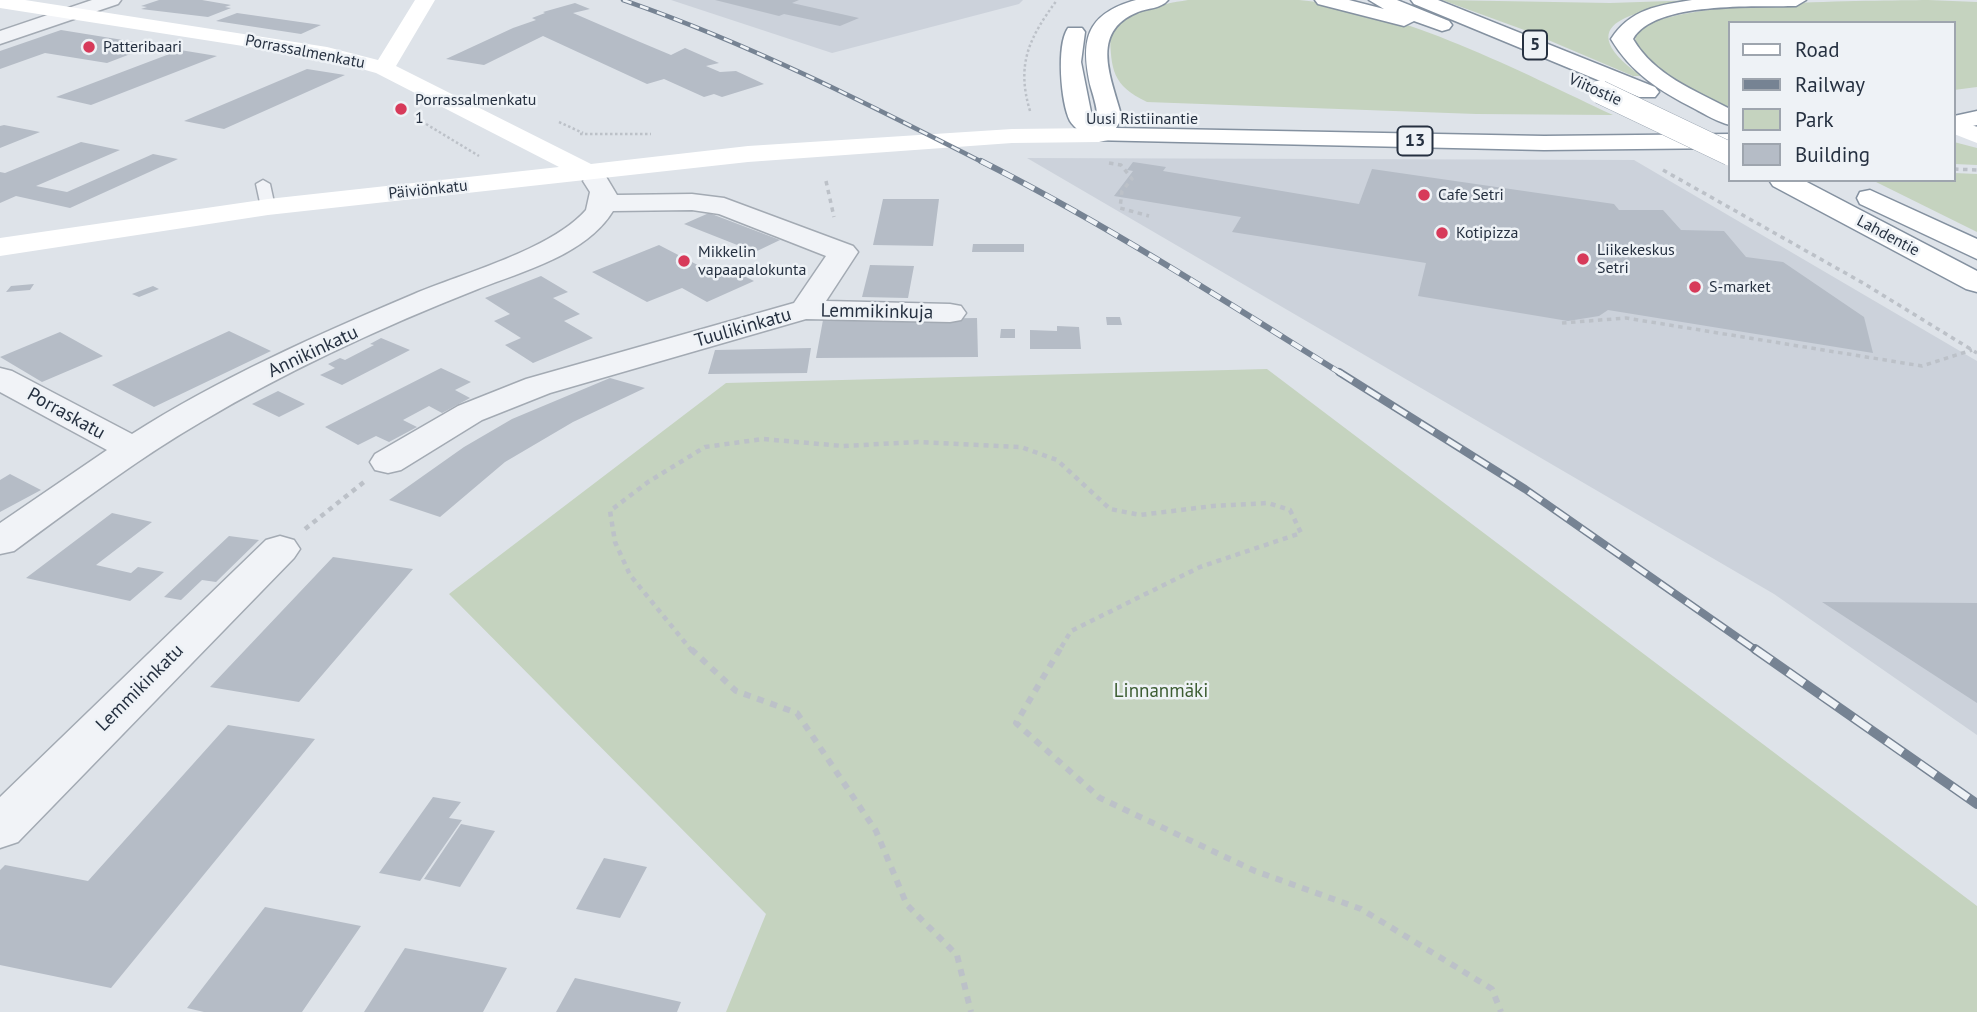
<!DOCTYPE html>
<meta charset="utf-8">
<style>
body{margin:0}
#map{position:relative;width:1977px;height:1012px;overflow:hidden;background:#dee3e9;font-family:"PT Sans",sans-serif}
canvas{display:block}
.legend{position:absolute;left:1728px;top:21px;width:228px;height:161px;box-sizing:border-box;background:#eef2f6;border:2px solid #9ea5ae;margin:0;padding:9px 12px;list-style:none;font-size:21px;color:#263141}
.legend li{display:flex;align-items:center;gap:14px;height:35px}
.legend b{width:35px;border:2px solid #9ea5ae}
</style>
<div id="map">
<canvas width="1977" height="1012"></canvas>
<ul class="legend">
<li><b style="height:9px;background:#fff"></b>Road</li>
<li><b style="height:9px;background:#768393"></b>Railway</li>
<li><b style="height:19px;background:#c5d3bf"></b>Park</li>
<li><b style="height:19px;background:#b5bcc6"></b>Building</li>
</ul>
</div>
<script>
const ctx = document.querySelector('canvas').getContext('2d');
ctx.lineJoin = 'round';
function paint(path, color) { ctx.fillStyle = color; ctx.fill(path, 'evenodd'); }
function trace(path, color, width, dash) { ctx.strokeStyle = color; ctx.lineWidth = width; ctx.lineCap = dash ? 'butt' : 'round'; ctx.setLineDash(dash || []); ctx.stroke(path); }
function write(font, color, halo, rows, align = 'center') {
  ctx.font = font + ' "PT Sans",sans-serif'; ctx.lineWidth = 5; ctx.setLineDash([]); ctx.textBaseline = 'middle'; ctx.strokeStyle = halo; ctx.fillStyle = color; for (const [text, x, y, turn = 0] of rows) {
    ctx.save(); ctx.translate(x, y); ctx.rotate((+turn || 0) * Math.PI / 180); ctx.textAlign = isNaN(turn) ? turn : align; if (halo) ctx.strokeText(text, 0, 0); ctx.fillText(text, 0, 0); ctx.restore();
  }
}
paint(new Path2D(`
 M671,0h352l-4,4 -187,49z
 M1027,158l607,2 343,201v374l-203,-141z`), '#ccd2db');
paint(new Path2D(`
 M1188,0c36,0 75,0 111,0 102,9 222,72 314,115l-137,-1 -329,-12c-35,-17 -36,-32 -37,-69 20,-24 48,-28 78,-33z
 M1442,0l168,3 91,-3c-49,10 -142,17 -60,76h-8l-106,-45z
 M1928,0l49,2v85l-23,3v-67h-224v88c-33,-16 -69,-36 -95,-64 0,-8 0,-14 7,-19 39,-28 231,-27 286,-28z
 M1954,142l23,6v17l-23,-1z
 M1954,173l23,1v58l-105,-52h82z
 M1267,369l710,537v106h-1251l40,-98 -317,-320 277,-211z`), '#c5d3bf');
paint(new Path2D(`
 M159,0h43l29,5 -6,2 6,1 -23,9 -67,-8 6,-2 -6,-1z
 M715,0h84l-7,3 67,15 -19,8 -56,-12 -5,2z
 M575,3l15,6 -17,4 67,29 31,13 14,-7 34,15 -13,3 14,6 16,-1 28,13 -42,13 -8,-3 -10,3 -40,-18 -17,5 -104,-48 -59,29 -38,-6 67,-31 23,-8 -4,-2 13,-5 -2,-1z
 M237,13l84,12 -20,9 -85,-13z
 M61,30l93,15 -47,18 -62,-10 -45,16v-18z
 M180,50l37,6 -126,49 -35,-8z
 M307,69l38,6 -121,54 -40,-8z
 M4,125l36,7 -40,16v-22z
 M81,142l39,8 -84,36 31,6 86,-38 25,5 -108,49 -54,-12 -16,7v-31l5,1z
 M1133,162l33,5 -3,4 196,33 13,-35 242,35 5,6h44l18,20 43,1 22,26 37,5 81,55 9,36 -265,-43 -9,6 -31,5 -150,-25 8,-33 -194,-31 9,-15 -127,-21 19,-25 -6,-1z
 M883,199h56l-6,47 -60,-1z
 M709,213l71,27 -25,12 -71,-28z
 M973,244h51v8h-52z
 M659,245l56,29 13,-6 26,13 -47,21 -25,-14 -35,14 -55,-30z
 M870,265l44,1 -6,32 -46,-1z
 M541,276l27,16 -15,6 27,16 -16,7 29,17 -60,25 -28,-18 16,-7 -27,-17 16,-7 -25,-16z
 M34,284l-4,6 -24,2 5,-6z
 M153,286l6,3 -20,8 -7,-3z
 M1106,317h14l2,8h-15z
 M977,318l1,39 -162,1 7,-38z
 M1057,326l22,1 2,22h-51v-19l27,1z
 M1001,329h14v9h-15z
 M229,331l42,20 -117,56 -42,-22z
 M60,332l43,24 -61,26 -42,-25z
 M381,338l29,12 -68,35 -22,-10 15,-7 -7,-4 12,-6 5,2 29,-15 -4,-1z
 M811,348l-4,25 -99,1 7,-24z
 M441,368l30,14 -16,8 15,8 -28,15 -13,-7 -26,14 14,7 -28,15 -13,-6 -18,9 -33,-18z
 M610,378l35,10 -72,34 -68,40 -65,55 -51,-17 75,-53 48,-28z
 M278,391l27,13 -26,13 -27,-13z
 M10,474l31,16 -41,22v-32z
 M112,513l40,9 -56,43 35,8 7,-6 26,5 -34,29 -104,-23z
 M229,536l30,4 -43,42 -14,-2 -21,20 -17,-3z
 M333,557l80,12 -114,133 -89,-15z
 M1822,602l155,1v100z
 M228,725l87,14 -204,249 -111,-23v-95l5,-5 83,16z
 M433,797l28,5 -12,16 13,2 -42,61 -41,-8z
 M461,824l34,7 -35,56 -36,-8z
 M604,858l43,9 -27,51 -44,-9z
 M265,907l96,19 -59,86h-98l-17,-4z
 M405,948l102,20 -24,44h-119z
 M575,978l106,24 -4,10h-121z`), '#b5bcc6');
const lane = new Path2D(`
 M263,180l7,4 5,23 -7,4 -7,-4 -5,-23z`);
const street = new Path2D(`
 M92,0h29l-3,4 -118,40v-13z
 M596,173l9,2 12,20 75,-1 32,4 129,48 5,6 -32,49 124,3 11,2 5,7 -5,7 -11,2 -144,-3 -256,74 -68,27 -81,50 -13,3 -13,-3 -5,-8 5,-8 83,-48 68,-27 268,-76 32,-47 -107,-42 -27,-4 -79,1c-27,44 -90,60 -135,78 -94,37 -190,81 -277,133 -65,38 -126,84 -187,129l-14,3v-31l107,-73 -107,-58v-24l12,3 120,63c88,-56 185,-99 282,-140 49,-21 137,-44 172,-84l4,-18 -7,-11 4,-6z
 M280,536l14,4 6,9 -6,9 -276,284 -18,6v-51l266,-257z`);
const highway = new Path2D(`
 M1136,0h32c-7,9 -21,8 -30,12 -50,20 -26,67 -16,106l-6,10 428,8 186,-2v14l-186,2 -454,-10c-6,-6 -16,-12 -20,-19 -9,-18 -14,-76 -2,-93h14l3,4 -4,30 11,55 5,3c1,-10 -3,-22 -6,-32 -11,-47 -6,-74 45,-88z
 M1315,0h34l35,9 -15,-9h28l52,21 3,4 -3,4 -7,2 -28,-10 -10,5 -86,-22z
 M1411,0h27l217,87 4,5 -4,5h-16l-225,-93z
 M1692,0h114l-10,6c-39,1 -142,-5 -163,33 21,36 61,51 97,70v16c-12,-3 -24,-10 -35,-16 -35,-18 -64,-36 -84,-70 19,-30 48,-34 81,-39z
 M1977,111v14l-23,5v-14z
 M1769,180h34l174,91v21l-11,-3 -193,-103z
 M1870,190l107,49v20l-117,-55 -3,-6 3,-6z`);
trace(lane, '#a3aab3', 3);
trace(street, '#a3aab3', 3);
trace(highway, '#8491a0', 3);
trace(new Path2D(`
 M1030,111c-14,-47 -1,-73 27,-111
 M559,122l24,11
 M426,124l53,32
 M580,134h71`), '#bcc1c8', 2.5, [2.5, 2.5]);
trace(new Path2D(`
 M1109,163l12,2 11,14 -10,12 -2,17 29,8
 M1954,169l23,1
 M1663,170l200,113 114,70
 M826,181l8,36
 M1562,323l64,-5 296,48 50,-16`), '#bcc1c8', 3.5, [4.5, 4.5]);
trace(new Path2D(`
 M305,529l59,-47
 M692,651l-62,-76 -15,-33 -5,-31 38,-29 57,-35 58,-8 80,7 75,-4 103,5 36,13 53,49 30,6 73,-9 55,-3 22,7 11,23 -101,34 -129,64 -12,20`), '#bcc1c8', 4.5, [5, 5]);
trace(new Path2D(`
 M691,649l45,42 61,22 79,118 31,74 50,50 14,57
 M1060,649l-44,74 84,75 155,73 106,38 131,80 9,23`), '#bcc1c8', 6, [7, 7]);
paint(lane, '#f1f3f7');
paint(street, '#f1f3f7');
paint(new Path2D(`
 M0,0h25l302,47 51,13 37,-60h20l-39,66 195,98 157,-18 264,-17 87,-1 9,2 3,5 -3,5 -9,2 -87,1 -264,19 -480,53 -268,41v-18l268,-39 291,-32 -183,-94 -50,-14 -326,-51z
 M1954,118l23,9v16l-23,-9z`), '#fff');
paint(highway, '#fff');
const railFar3 = new Path2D(`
 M623,0c125,43 243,103 361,163`);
const railFar2 = new Path2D(`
 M981,161c125,63 242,139 361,213`);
const railFar1 = new Path2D(`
 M1339,372l186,117 232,162`);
const rail = new Path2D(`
 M1755,649l222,155`);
trace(railFar3, '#768393', 4.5);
trace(railFar2, '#768393', 6);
trace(railFar1, '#768393', 8);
trace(rail, '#768393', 10);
trace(railFar3, '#eef2f6', 2.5, [9]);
trace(railFar2, '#eef2f6', 4.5, [12]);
trace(railFar1, '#eef2f6', 5, [16]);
trace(rail, '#eef2f6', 7, [20]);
const highwayBridge = new Path2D(`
 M1600,92l130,62`);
trace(highwayBridge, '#8491a0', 24, []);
trace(highwayBridge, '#fff', 23);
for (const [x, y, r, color] of [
 [89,47,7,"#d73a5a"],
 [401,109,7,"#d73a5a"],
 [1424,195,7,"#d73a5a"],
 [1442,233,7,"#d73a5a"],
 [1583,259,7,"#d73a5a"],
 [684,261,7,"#d73a5a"],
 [1695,287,7,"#d73a5a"]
]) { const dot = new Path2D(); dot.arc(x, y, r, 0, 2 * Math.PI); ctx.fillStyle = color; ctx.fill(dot); trace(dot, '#eef2f6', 2.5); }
write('16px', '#263141', '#eef2f6', [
 ["Patteribaari",103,47],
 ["Porrassalmenkatu",415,100],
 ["1",415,118],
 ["Cafe Setri",1438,195],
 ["Kotipizza",1456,233],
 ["Liikekeskus",1597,250],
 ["Setri",1597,268],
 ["Mikkelin",698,252],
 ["vapaapalokunta",698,270],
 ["S-market",1709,287]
], 'left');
write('16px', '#263141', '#eef2f6', [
 ["Porrassalmenkatu",305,52,11],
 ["Viitostie",1595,90,24],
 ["Uusi Ristiinantie",1142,119],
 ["Päiviönkatu",428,190,-6],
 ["Lahdentie",1888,236,28]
]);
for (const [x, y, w] of [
 [1535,45,24],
 [1415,141,35]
]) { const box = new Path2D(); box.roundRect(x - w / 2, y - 14.5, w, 29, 5); ctx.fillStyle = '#eef2f6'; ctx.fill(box); trace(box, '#263141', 2); }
write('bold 18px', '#263141', null, [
 ["5",1535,45],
 ["13",1415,141]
]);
write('19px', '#263141', '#eef2f6', [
 ["Lemmikinkuja",877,312,1],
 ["Tuulikinkatu",743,328,-16],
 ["Annikinkatu",313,352,-25],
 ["Porraskatu",66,414,29],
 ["Lemmikinkatu",140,688,-45]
]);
write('19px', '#3d5d32', '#eef2f6', [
 ["Linnanmäki",1161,692]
]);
</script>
